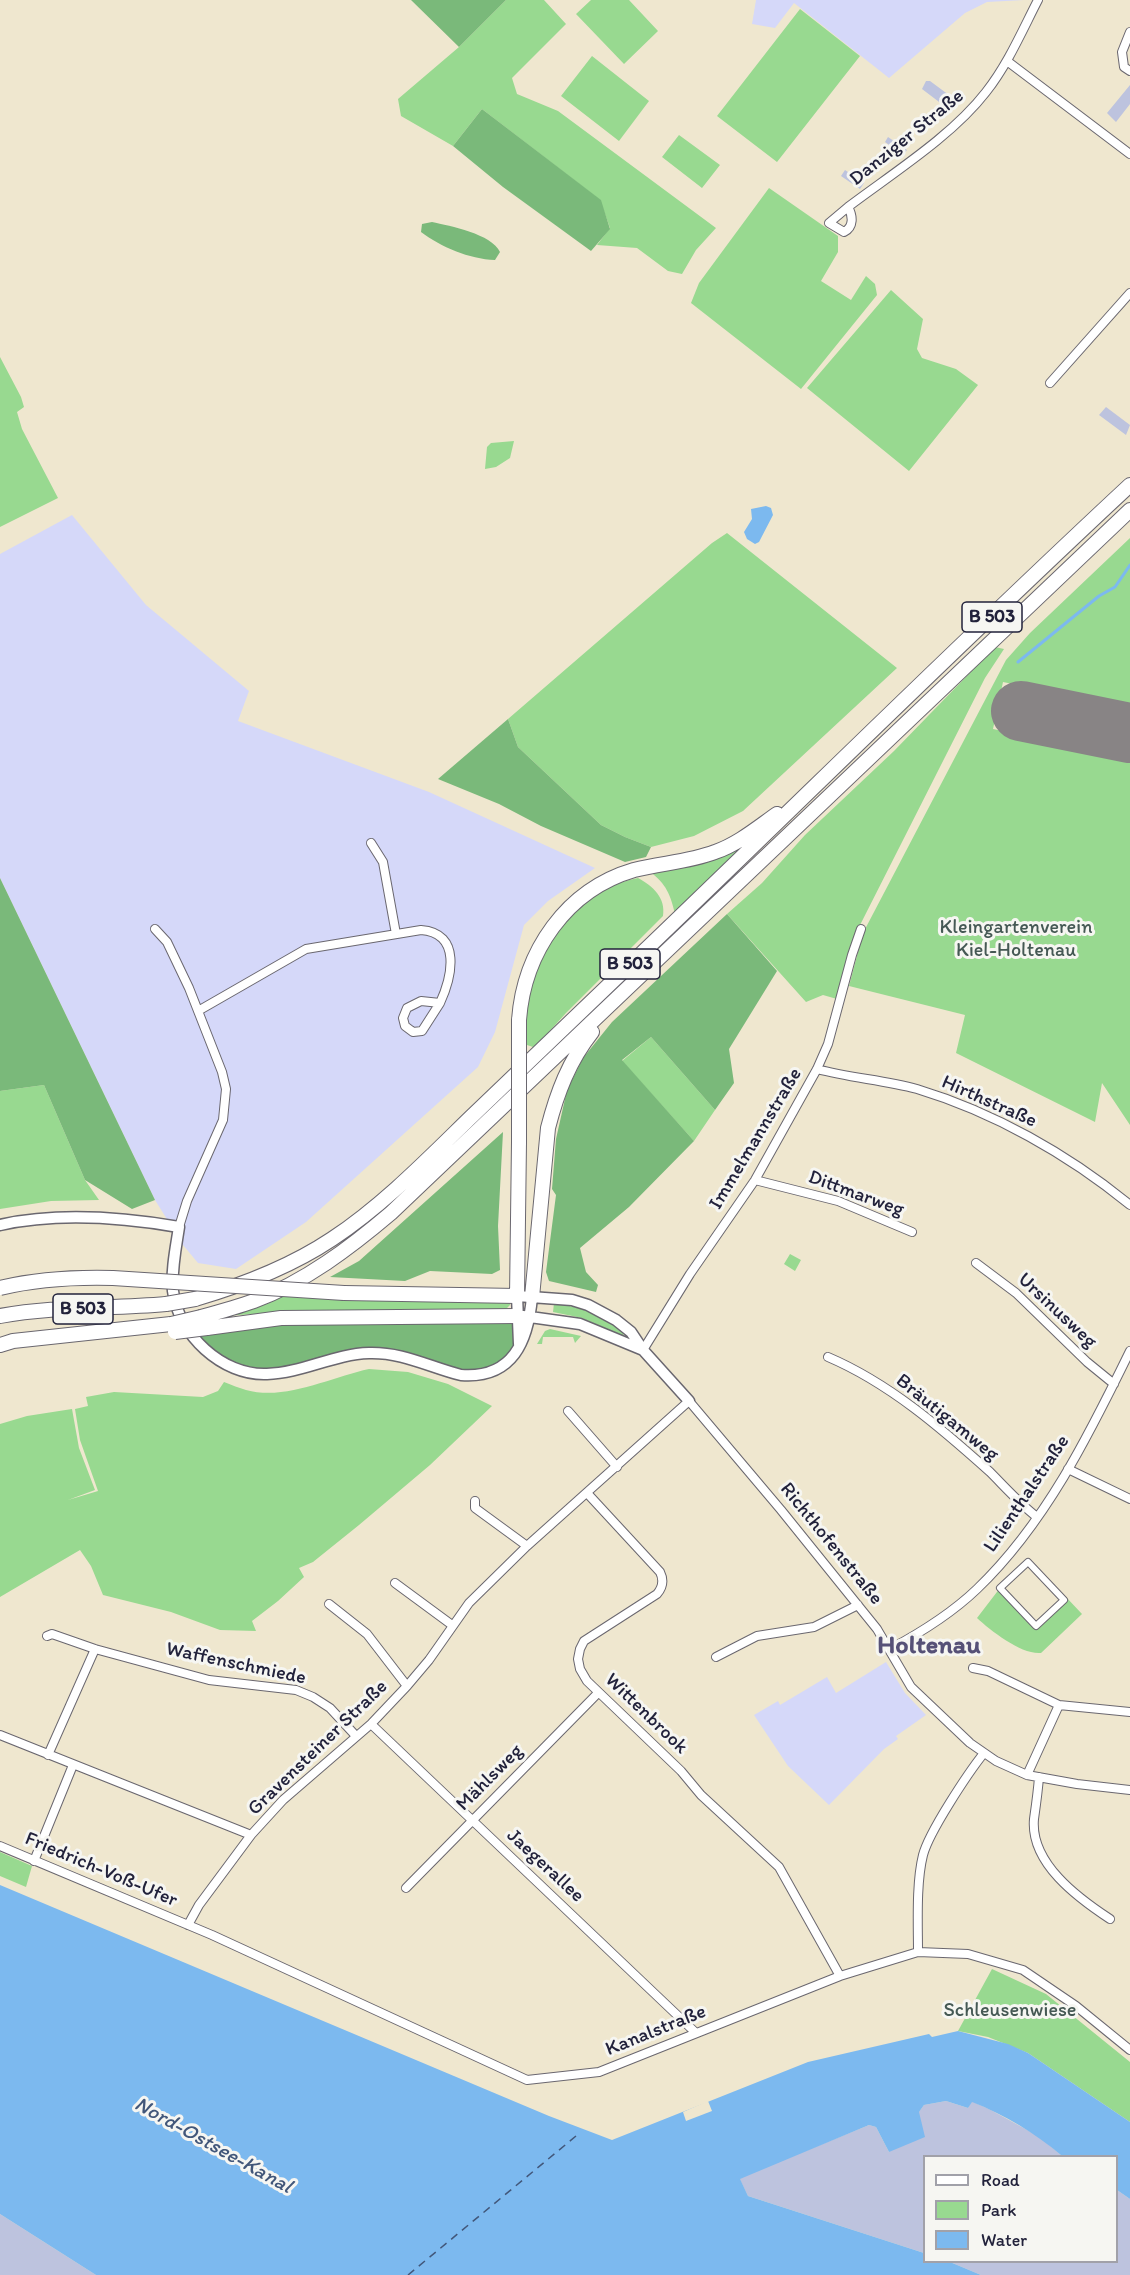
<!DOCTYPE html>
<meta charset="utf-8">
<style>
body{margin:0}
#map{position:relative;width:1130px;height:2275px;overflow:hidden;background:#efe7cf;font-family:Itim,sans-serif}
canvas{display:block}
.legend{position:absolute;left:923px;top:2155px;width:195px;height:108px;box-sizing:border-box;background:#f6f6f2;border:2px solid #a1a1a9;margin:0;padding:8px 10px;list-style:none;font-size:18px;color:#22223b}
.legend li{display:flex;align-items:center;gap:12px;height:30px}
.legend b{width:30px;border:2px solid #a1a1a9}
</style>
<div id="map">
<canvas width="1130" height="2275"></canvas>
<ul class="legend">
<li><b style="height:8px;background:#fff"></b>Road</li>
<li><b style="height:16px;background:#98d990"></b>Park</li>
<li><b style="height:16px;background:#7cb9ef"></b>Water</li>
</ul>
</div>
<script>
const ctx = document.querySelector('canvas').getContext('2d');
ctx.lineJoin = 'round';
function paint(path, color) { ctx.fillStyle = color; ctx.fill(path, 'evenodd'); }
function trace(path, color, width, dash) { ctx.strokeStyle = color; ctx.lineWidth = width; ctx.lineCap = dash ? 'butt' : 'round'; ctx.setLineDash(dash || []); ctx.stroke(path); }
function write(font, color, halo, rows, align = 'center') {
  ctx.font = font + ' Itim,sans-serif'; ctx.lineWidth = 6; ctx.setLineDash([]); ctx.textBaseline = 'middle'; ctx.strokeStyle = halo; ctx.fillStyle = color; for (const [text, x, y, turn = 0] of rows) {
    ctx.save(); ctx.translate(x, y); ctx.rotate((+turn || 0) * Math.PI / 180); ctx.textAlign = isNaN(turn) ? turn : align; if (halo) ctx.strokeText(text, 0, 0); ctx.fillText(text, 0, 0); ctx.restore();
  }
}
paint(new Path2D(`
 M756,0h268l-37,2 -22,11 -76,65 -95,-75 -19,25 -23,-4z
 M72,515l74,90 103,86 -11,30 191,71 166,76 -47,33 -24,24 -29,107 -17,35 -172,155 -70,47 -38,-6 -15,-18 -28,-45 -155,-322v-324z
 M886,1662l19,31 21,22 -30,21 2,3 -14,10 -55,56 -41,-39 -34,-51 24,-14 2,4 47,-28 9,16z`), '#d5d8f9');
paint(new Path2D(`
 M926,81h4l27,20 -6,10 -29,-22z
 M1130,85v19l-14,18 -9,-9z
 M888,137l19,13 -4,5 -18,-13z
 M845,170l19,13 -4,6 -19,-13z
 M1106,407l24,18 -4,10 -27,-20z
 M946,2101l22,7 3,-7 18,8 51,28 22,19h-138v97l-176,-57 -9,-18 130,-53 7,2 13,25 35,-47z
 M1117,2190l13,9v76h-149l-31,-13h166z
 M0,2214l96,61h-96z`), '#bdc3de');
paint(new Path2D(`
 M506,0h38l22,24 -54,54 5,16 41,17 158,117 -20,22 -14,24 -14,-3 -31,-23 -40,-3 13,-17 -10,-28 -118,-91 -29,37 -52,-30 -3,-17 61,-52z
 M591,0h38l29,31 -34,33 -48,-50z
 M800,9l60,47 -83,106 -60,-46z
 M592,56l57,45 -30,40 -58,-45z
 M679,135l41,30 -18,23 -40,-31z
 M769,188l69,48v16l-17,29 30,19 15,-24 9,8 2,11 -76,94 -110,-86 8,-20z
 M891,290l32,29 -6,30 5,9 34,11 22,16 -69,86 -102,-83z
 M0,357l21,40 3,10 -7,5 5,17 36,69 -58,29z
 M514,441l-4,17 -14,9 -11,2 2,-22 4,-4z
 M727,533l170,135 -154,143 -49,25 -43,11 -26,-10 -24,-12 -83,-78 -10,-28 204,-176z
 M1130,538v170l-127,-26 -10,47 137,28v368l-28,-42 -7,39 -139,-69 9,-38 -116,-29 14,-53 143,-273 24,-27z
 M995,647l9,2 -19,29 -129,255 -19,66 -14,-4 -17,7 -79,-88 35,-31 43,-48 89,-84z
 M759,833l-84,81c-4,-18 -9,-31 -25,-42z
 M638,878c15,8 28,20 25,38l-97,97 -27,30 -6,4 -6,-2 -3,-6c1,-16 0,-41 4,-56 3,-8 9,-17 13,-25 21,-42 50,-70 97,-80z
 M651,1037l64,73 -21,31 -72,-80z
 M44,1085l41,95 14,20 -48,1 -51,8v-118z
 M790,1254l11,6 -6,11 -11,-7z
 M275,1295l69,4 166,3v3l-5,5h-186l-97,6z
 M554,1303c26,4 50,12 70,30l-1,3 -41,-18 -29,-6z
 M550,1329l31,7 -6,7 -2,-6h-30l-1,7h-5l8,-13z
 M369,1369l39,3 40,12 44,22 -62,59 -71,60 -46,37 -14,6 5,9 -26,24 -26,20 4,10 -36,-1 -49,-18 -68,-17 -12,-29 -11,-16 -80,47v-173l27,-8 45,-7 7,39 16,42 -27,10 30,-9 -18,-51 -5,-31 13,-3 -2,-9 28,-5 89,5 15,-6 6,-9c8,3 15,6 22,8 40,11 85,-13 123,-21z
 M1000,1588l36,38 30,-29 16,17 -41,39c-19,2 -50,-22 -64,-35z
 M0,1852l32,14 -6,21 -26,-11z
 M992,1969l54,25 84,68v60l-102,-69 -40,-16 -30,-6z`), '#98d990');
paint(new Path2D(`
 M411,0h95l-47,47z
 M482,109l119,91 9,29 -19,22 -88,-64 -50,-41z
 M432,222c18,4 60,12 68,30l-5,8c-26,-1 -54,-13 -74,-28l1,-8z
 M508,719l10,28 83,78 24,12 26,10 -5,10 -21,5 -84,-36 -42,-22 -61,-25z
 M0,878l155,322 -23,9 -47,-29 -41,-95 -44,6z
 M727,914l50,57 -48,78 5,34 -19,27 -64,-73 -29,23 72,81 -65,66 -49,41 6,24 12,13 -2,7 -47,-11 -3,-9 10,-77 -4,-6 4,-50 11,-49 16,-32 29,-36z
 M503,1132l-5,94 2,44 -8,4 -62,-3 -25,10 -75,-4 29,-16z
 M517,1316l-1,37 -33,21 -115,-21 -76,17 -47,1 -53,-35 55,-14z`), '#7ab97a');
paint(new Path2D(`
 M766,506l5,2 2,7 -14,27 -4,2 -8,-5 -3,-7 8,-13 -1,-10z
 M0,1885l549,231 63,24 196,-78 121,-28 3,3 26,-6 50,13 20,9 102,69v77l-13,-9 -1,-34h-54c-27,-23 -57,-41 -90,-54l-4,6 -22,-7 -22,4 -5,7 6,25 -36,15 -13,-25 -7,-2 -129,54 8,17 176,57v9h26l31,13h-885l-96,-61z`), '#7cb9ef');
paint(new Path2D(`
 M708,2101l4,10 -26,10 -3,-9z`), '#efe7cf');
trace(new Path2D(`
 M1018,662l81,-66 16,-9 15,-22`), '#7cb9ef', 3);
trace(new Path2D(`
 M408,2275l168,-139`), '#42577a', 1.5, [8, 6]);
trace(new Path2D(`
 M1021,711l109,22`), '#888485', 60);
const pedestrian = new Path2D(`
 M1028,1562l36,38 -28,26 -36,-38z`);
const minor = new Path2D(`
 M1130,32l-8,20 2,15 6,4
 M1007,61l123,93
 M848,207c45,-34 104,-71 138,-115 22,-28 36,-61 52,-92
 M848,207c5,9 6,20 -4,25l-15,-9z
 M1050,383l80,-90
 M371,843l12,19 13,72
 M155,929l12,13 22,46 33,84 4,17 -3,31 -36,81 -8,26
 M198,1011l108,-62 115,-19c41,3 31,47 19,73l-19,-2 -14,7 -4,10 2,8 8,6 9,-1 18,-28
 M817,1069c33,9 67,11 100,20 76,23 151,65 213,116
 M755,1180l83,21 74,31
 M976,1263l40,30 71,69 27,22
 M643,1350l47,-76 65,-94 62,-111 11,-25 24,-89 9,-26
 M828,1357c61,26 113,71 162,115 15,15 30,32 47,45
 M568,1411l49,56
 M1068,1469l62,30
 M587,1493l73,79c4,8 3,15 -3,22l-73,47 -4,8 -2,10 2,10 7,12 94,90 20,24 78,72 61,109
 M475,1501v7l52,38
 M395,1583l57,42
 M329,1604l38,30 40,52
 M47,1636l5,-2 43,15 114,31 87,10 17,7 17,11 26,28
 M890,1649c30,-16 62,-36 87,-60 68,-65 112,-154 153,-238
 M716,1657l41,-21 57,-9 44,-22
 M973,1668l15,3 71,34 71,7
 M371,1724l325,309
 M0,1735l251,100
 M48,1755l47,-106
 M1027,1775l32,-70
 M1039,1777c-1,14 -3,28 -5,42 -4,44 44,79 76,100
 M0,1846l212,89 315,145 72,-8 241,-96 78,-24 50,2 55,16 53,36 54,44
 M34,1861l39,-96
 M406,1888l192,-195
 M188,1925l11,-20 52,-70 32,-35 88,-76 36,-38 22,-26 40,-57 58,-57 162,-145 92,109 96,119 34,58 59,56 26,18 31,14 50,9 53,6
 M918,1952c0,-29 -2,-69 5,-97 6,-23 45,-82 61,-102`);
const tertiary = new Path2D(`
 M0,1225c58,-13 121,-8 179,2 -3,20 -8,43 -6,64 5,43 49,85 94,83 35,-1 67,-20 102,-21 34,-1 60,14 92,22 52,4 67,-34 71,-78
 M523,1316l57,8 63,26
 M519,1344l-2,-48 55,4 16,5 28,15 15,12 12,18 46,51`);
const trunk = new Path2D(`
 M519,1020c5,-68 47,-130 115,-150 27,-7 55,-8 81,-18 23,-8 42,-24 62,-38
 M344,1293l173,3 2,-154
 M532,1297l16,-169c9,-35 21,-67 44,-96
 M195,1299c48,-14 95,-32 137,-60 50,-33 94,-78 137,-120 56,-54 112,-107 168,-161 164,-157 326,-318 493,-473
 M0,1316c54,-10 111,-7 166,-12
 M201,1317c18,-5 36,-10 53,-16 51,-19 97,-54 137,-88l739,-703
 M207,1328l74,-10 236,-2
 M0,1345l13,-4 158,-17`);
trace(pedestrian, '#6a676f', 8);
trace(minor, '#6a676f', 10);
trace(tertiary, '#6a676f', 13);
trace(trunk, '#6a676f', 16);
trace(pedestrian, '#fff', 6);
trace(minor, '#fff', 8);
trace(tertiary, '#fff', 10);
trace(trunk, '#fff', 14);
const trunkBridge = new Path2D(`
 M519,1142v-122
 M0,1288c37,-9 75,-11 113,-10l231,15
 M166,1304l29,-5
 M171,1324l30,-7
 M175,1332l32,-4`);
trace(trunkBridge, '#6a676f', 16, []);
trace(trunkBridge, '#fff', 14);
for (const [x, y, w] of [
 [992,617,60],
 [630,964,60],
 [83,1309,60]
]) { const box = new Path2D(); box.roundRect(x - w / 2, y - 15, w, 30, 4.5); ctx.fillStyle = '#f6f6f2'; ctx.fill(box); trace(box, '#22223b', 1.5); }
write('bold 18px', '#22223b', null, [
 ["B 503",992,617],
 ["B 503",630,964],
 ["B 503",83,1309]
]);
write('20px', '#22223b', '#f6f6f2', [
 ["Danziger Straße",907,138,-39],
 ["Hirthstraße",989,1102,24],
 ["Immelmannstraße",756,1139,-59],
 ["Dittmarweg",856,1194,20],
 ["Ursinusweg",1057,1311,43],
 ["Bräutigamweg",947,1418,39],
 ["Lilienthalstraße",1027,1494,-56],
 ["Richthofenstraße",831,1544,51],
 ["Waffenschmiede",236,1664,12],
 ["Wittenbrook",646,1714,44],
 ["Gravensteiner Straße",318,1748,-44],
 ["Mählsweg",490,1778,-45],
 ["Jaegerallee",545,1866,43],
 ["Friedrich-Voß-Ufer",101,1870,23],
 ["Kanalstraße",656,2031,-22]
]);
write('20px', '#455954', '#f6f6f2', [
 ["Kleingartenverein",1016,928],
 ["Kiel-Holtenau",1016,951],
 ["Schleusenwiese",1010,2011]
]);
write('italic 21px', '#42577a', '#f6f6f2', [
 ["Nord-Ostsee-Kanal",213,2146,29]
]);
write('bold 26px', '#565177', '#f6f6f2', [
 ["Holtenau",929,1646]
]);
</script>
